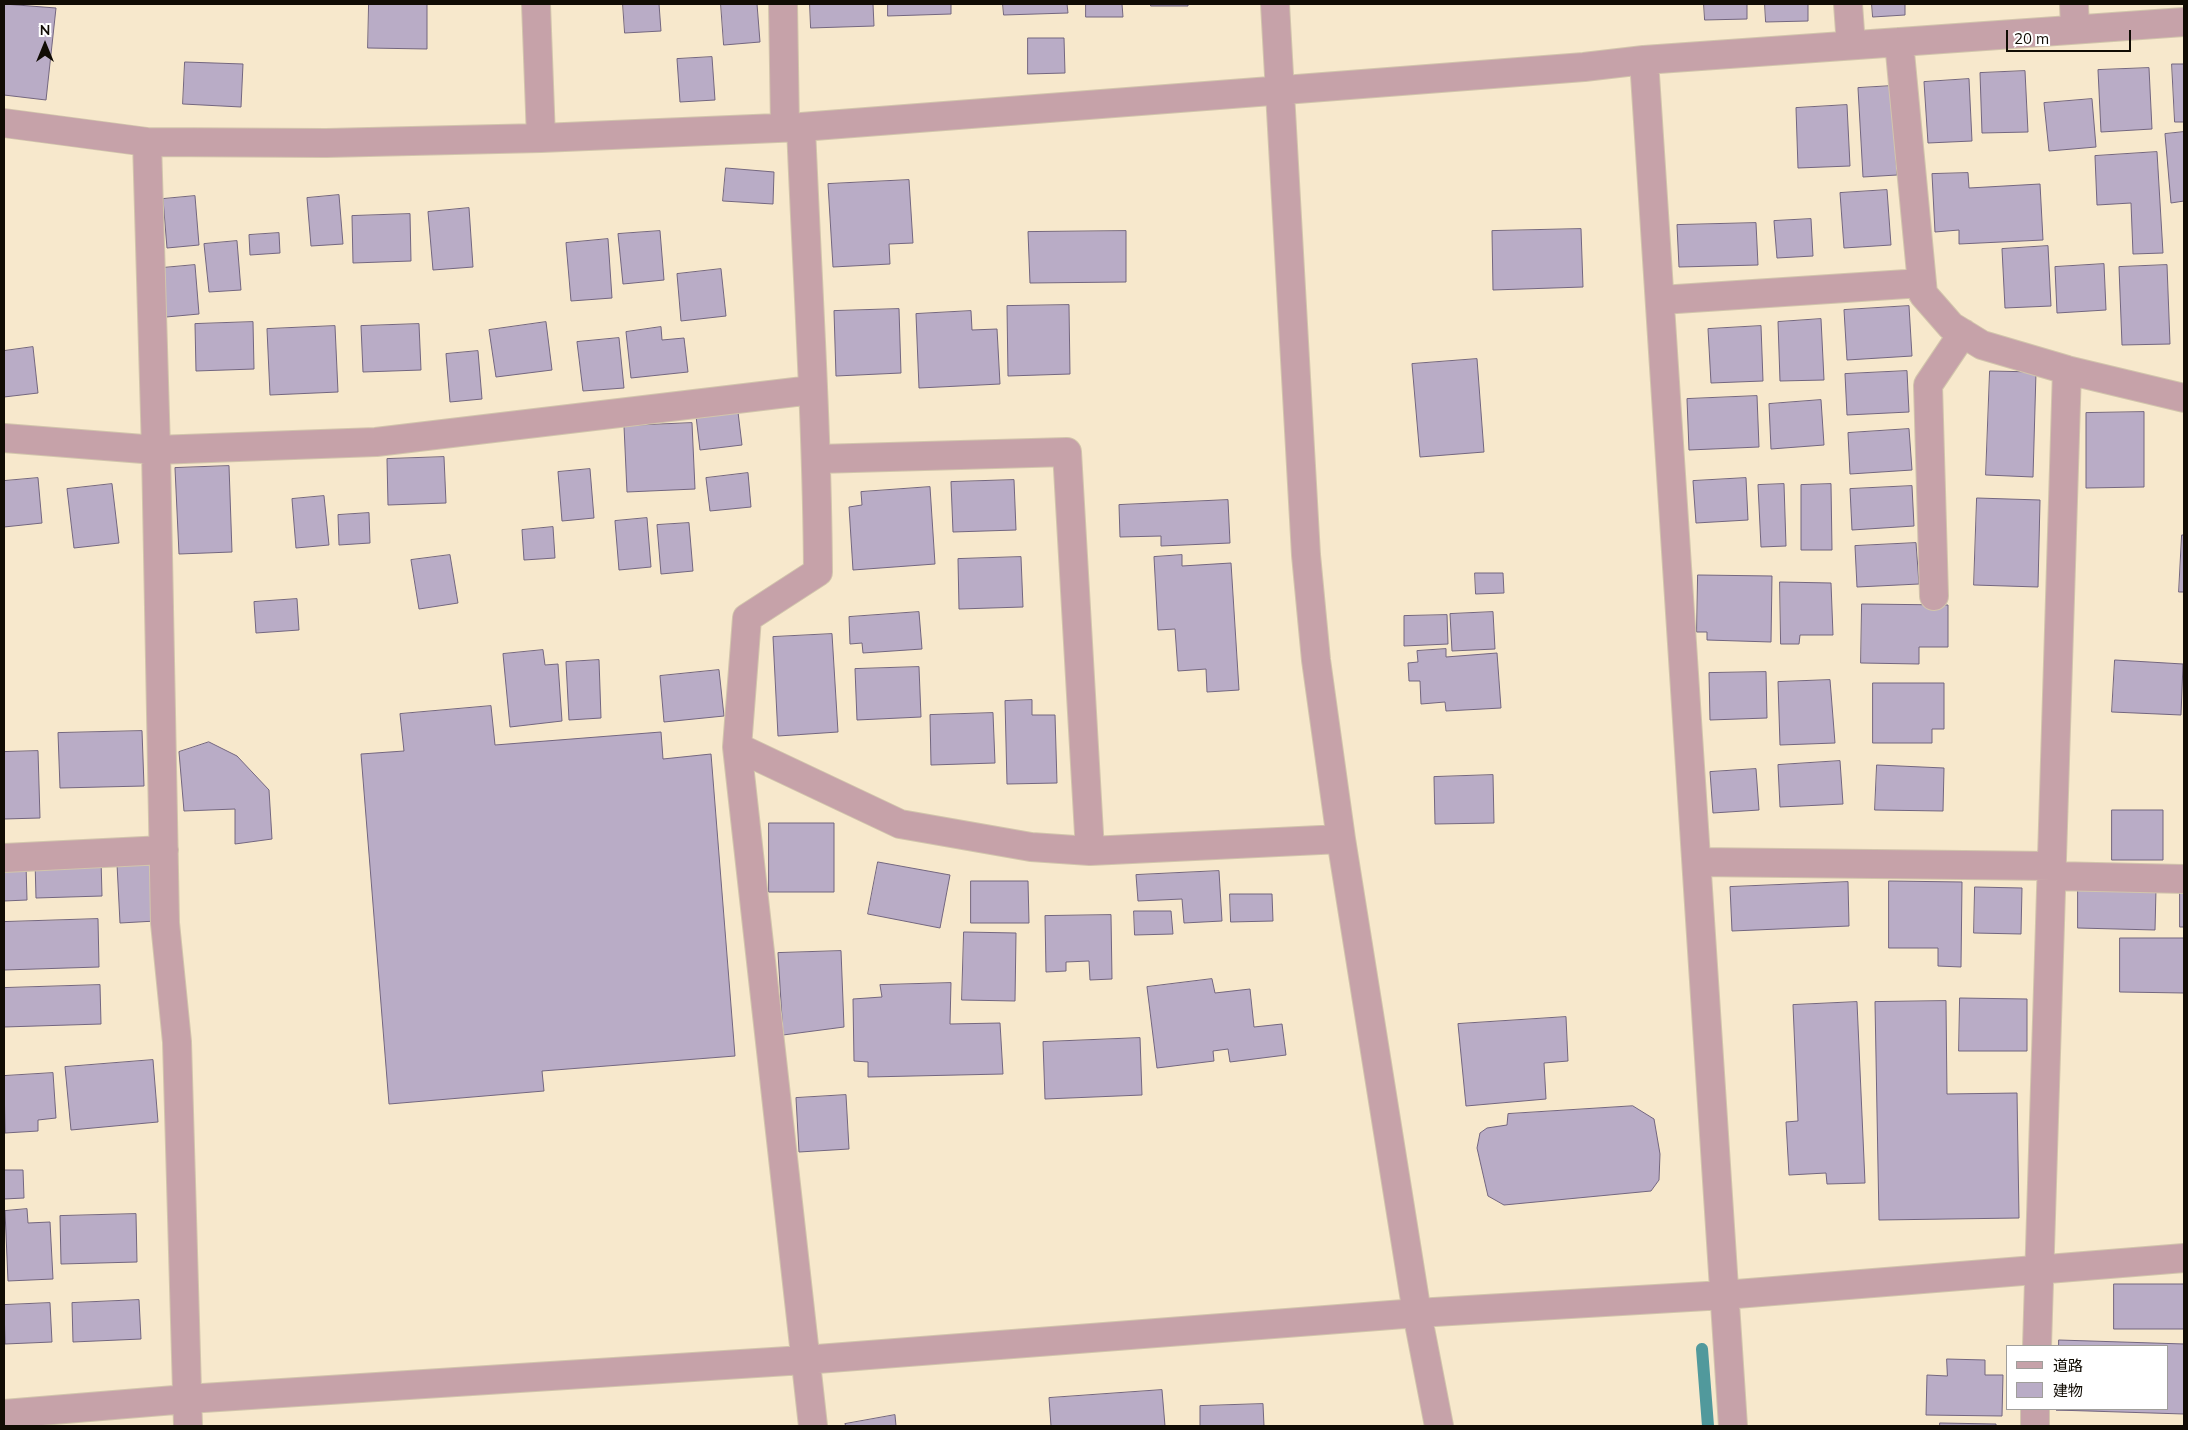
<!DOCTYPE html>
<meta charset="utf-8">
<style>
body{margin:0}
#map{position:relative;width:2188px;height:1430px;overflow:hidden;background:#f7e8cc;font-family:Mulish,"Noto Sans JP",sans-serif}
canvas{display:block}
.frame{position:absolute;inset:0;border:5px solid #110c04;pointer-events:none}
.legend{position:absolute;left:2006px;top:1345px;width:162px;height:65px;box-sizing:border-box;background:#fff;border:1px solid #a09e9b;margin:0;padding:6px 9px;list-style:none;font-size:15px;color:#110c04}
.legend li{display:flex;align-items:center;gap:10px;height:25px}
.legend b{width:25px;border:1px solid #a09e9b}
.north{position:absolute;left:20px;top:20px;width:50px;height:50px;-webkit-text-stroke:4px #fff;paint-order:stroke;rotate:0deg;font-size:14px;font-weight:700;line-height:20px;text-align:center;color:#110c04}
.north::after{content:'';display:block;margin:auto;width:18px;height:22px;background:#110c04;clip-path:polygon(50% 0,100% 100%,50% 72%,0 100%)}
.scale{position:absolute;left:2006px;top:30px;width:125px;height:22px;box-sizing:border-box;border:2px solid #110c04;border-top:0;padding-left:6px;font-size:15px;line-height:18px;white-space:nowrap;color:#110c04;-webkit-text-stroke:4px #fff;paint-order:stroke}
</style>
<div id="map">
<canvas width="2188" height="1430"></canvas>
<div class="frame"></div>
<ul class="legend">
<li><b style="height:6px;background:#c6a2a9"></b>道路</li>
<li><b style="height:14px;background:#b9acc6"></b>建物</li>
</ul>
<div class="north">N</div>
<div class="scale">20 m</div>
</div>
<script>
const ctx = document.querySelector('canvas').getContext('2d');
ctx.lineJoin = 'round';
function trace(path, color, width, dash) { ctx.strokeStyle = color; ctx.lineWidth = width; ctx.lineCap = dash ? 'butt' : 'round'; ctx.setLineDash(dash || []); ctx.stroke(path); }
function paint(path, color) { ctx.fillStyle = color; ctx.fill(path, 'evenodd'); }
trace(new Path2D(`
 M1702,1349l6,77`), '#51999c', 12);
const building = new Path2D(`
 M4,4l52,4 -10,92 -42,-5z
 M369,4h58v45l-59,-1z
 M623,4h36l2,27 -36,2z
 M721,4h36l3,38 -36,3z
 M810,4h63l1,22 -63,2z
 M888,4h63v10l-63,2z
 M1003,4h64l1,9 -64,2z
 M1086,4h36l1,13h-37z
 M1151,4h37v2h-37z
 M1704,4h43v15l-42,1z
 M1765,4h43v17l-42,1z
 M1872,4h33v11l-32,2z
 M1028,38h36l1,35 -37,1z
 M712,57l3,43 -35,2 -3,-43z
 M185,62l58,2 -2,43 -58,-3z
 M2172,64h12v58h-9z
 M2149,68l3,61 -51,3 -3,-62z
 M2025,71l3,61 -46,1 -2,-60z
 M1969,79l3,62 -44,2 -4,-61z
 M1892,86l5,89 -34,2 -5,-89z
 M2092,99l4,48 -47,4 -5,-48z
 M1847,105l3,61 -52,2 -2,-60z
 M2184,132v69l-13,2 -6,-69z
 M2157,152l6,101 -30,1 -2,-51 -34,2 -2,-49z
 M726,168l48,4 -1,32 -50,-3z
 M1968,173l1,15 71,-4 3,56 -84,4v-14l-24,2 -3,-58z
 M909,180l4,63 -24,1 1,20 -57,3 -5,-83z
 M1887,190l4,55 -47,3 -4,-55z
 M339,195l4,49 -32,2 -4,-48z
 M195,196l4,49 -32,3 -4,-49z
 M469,208l4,59 -40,3 -5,-58z
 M410,214l1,47 -58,2 -1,-47z
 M1811,219l2,37 -36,2 -3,-37z
 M1756,223l2,42 -79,2 -2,-42z
 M1581,229l2,58 -90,3 -1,-59z
 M660,231l4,49 -41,4 -5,-50z
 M1126,231v51l-96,1 -2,-51z
 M279,233l1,20 -30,2 -1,-20z
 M608,239l4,59 -41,3 -5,-58z
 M237,241l4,49 -32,2 -5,-48z
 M2048,246l3,60 -46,2 -3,-59z
 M2104,264l2,46 -49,3 -2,-46z
 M195,265l4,49 -33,3 -4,-49z
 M2167,265l3,79 -48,1 -3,-78z
 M721,269l5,47 -45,5 -4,-47z
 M1069,305l1,69 -62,2 -1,-70z
 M1909,306l3,50 -65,4 -3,-50z
 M899,309l2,64 -65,3 -2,-65z
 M971,311l1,19 25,-1 3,55 -81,4 -3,-74z
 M1821,319l3,61 -44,1 -2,-59z
 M253,322l1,47 -58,2 -1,-47z
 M546,322l6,48 -56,7 -7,-47z
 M419,324l2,46 -58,2 -2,-46z
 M335,326l3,66 -68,3 -3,-66z
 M1761,326l2,55 -52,2 -3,-54z
 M661,327l1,13 22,-2 4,34 -57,6 -5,-46z
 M619,338l5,50 -41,3 -6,-49z
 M33,347l5,46 -34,4v-46z
 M478,351l4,48 -32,3 -4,-48z
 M1477,359l7,93 -64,5 -8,-93z
 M1907,371l2,41 -62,3 -2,-41z
 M1990,371l46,1 -3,105 -47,-2z
 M1757,396l2,51 -70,3 -2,-51z
 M1821,400l3,45 -53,4 -2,-45z
 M738,412l4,33 -42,5 -4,-34z
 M2144,412v75l-58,1v-75z
 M692,423l3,66 -68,3 -3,-66z
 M1909,429l3,41 -62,4 -2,-41z
 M444,457l2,46 -58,2 -1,-46z
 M229,466l3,86 -53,2 -4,-86z
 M590,469l4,49 -32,3 -4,-49z
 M748,473l3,34 -41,4 -4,-33z
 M38,478l4,45 -38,4v-46z
 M1746,478l2,42 -52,3 -3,-42z
 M1014,480l2,50 -63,2 -2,-50z
 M112,484l7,59 -45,5 -7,-59z
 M1784,484l2,62 -25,1 -3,-62z
 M1831,484l1,66h-31v-65z
 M1912,486l2,40 -62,4 -2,-41z
 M930,487l5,77 -82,6 -4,-63 13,-2 -1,-13z
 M324,496l5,49 -33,3 -4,-49z
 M1977,498l63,2 -2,87 -64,-2z
 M1228,500l2,43 -69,3v-10l-41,1 -1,-32z
 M369,513l1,30 -31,2 -1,-30z
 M647,518l4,49 -32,3 -4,-49z
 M689,523l4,48 -32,3 -4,-49z
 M553,527l2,31 -31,2 -2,-30z
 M2182,535h2v57h-5z
 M1916,543l3,41 -62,3 -2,-41z
 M450,555l8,48 -39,6 -8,-49z
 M1182,555v11l49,-3 8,127 -32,2 -1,-23 -28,2 -3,-42 -17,1 -4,-73z
 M1021,557l2,50 -64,2 -1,-50z
 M1475,573h28l1,20 -28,1z
 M1698,575l74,1 -1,66 -64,-2v-8h-10z
 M1780,582l51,1 2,52h-33l-1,9h-18z
 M297,599l2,31 -43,3 -2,-31z
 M1862,604l86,1v42h-29v17l-58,-1z
 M919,612l3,37 -59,4 -1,-10 -12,1 -1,-27z
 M1493,612l2,37 -43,2 -2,-37z
 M1447,615l1,29 -44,2v-30z
 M832,634l6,98 -60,4 -5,-99z
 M1446,649v8l51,-4 4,55 -55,3 -1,-9 -24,2 -1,-23h-11l-1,-18 10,-1 -1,-11z
 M543,650l2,15 13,-1 4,57 -52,6 -7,-73z
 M599,660l2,58 -32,2 -3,-58z
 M2115,660l68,4 -2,51 -69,-3z
 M919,667l2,50 -64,3 -2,-51z
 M719,670l5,46 -60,6 -4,-46z
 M1766,672l1,46 -57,2 -1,-47z
 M1830,680l5,63 -55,2 -2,-63z
 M1873,683h71v46h-12v14h-59z
 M1032,700v15h23l2,68 -50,1 -2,-83z
 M491,706l4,39 166,-13 2,27 48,-5 24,302 -193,15 2,20 -155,13 -28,-350 43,-3 -4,-37z
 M993,713l2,50 -64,2 -1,-50z
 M142,731l2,55 -84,2 -2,-55z
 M209,742l28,14 32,34 3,49 -37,5v-35l-51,2 -5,-59z
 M38,751l2,67 -36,1v-67z
 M1840,761l3,43 -63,3 -2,-42z
 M1877,765l67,3 -1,43 -68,-1z
 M1756,769l3,41 -46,3 -3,-41z
 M1493,775l1,48 -59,1 -1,-47z
 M2112,810h51v50h-51z
 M769,823h65v69h-65z
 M101,859l1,37 -66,2 -1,-38z
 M153,862l3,59 -36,2 -3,-59z
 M878,862l72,13 -10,53 -72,-14z
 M4,864h22l1,36 -23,1z
 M1219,871l3,50 -38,2 -2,-24 -44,2 -2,-26z
 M971,881h57l1,42h-58z
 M1889,881l73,1 -1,85 -23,-1v-18h-49z
 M1848,882l1,44 -117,5 -2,-44z
 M1975,887l47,1 -1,46 -47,-1z
 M2078,888l78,1 -1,41 -77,-2z
 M2180,891h4v36h-4z
 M1230,894h42l1,27 -42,1z
 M1134,911h37l2,23 -38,1z
 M1111,915l1,64 -22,1 -1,-19 -23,1v9l-20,1 -1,-56z
 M98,919l1,48 -95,3v-48z
 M964,932l52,1 -1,68 -53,-1z
 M2120,938h64v55l-64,-1z
 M841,951l3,76 -61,8 -5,-82z
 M1212,979l3,14 35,-4 4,38 28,-3 4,31 -56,7 -2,-13 -15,2 1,10 -57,7 -10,-81z
 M951,983l-1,41 50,-1 3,51 -135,3v-15l-14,-1 -1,-62 29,-2 -2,-12z
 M100,985l1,39 -97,3v-39z
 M1960,998l67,1v52h-68z
 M1946,1001l1,93 70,-1 2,125 -140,2 -4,-218z
 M1857,1002l8,181 -38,1 -1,-11 -37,2 -3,-53 12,-1 -5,-116z
 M1566,1017l2,44 -24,2 2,36 -80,7 -8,-82z
 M1140,1038l2,57 -97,4 -2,-57z
 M153,1060l5,62 -87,8 -6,-63z
 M53,1073l3,45 -18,2v11l-33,2 -1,-57z
 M846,1095l3,54 -50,3 -3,-54z
 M1633,1106l21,13 6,35 -1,26 -8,11 -147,14 -16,-9 -11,-48 3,-15 7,-5 20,-3 1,-11z
 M4,1170h19l1,28 -20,1z
 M27,1209l1,14 22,-1 3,57 -45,2 -3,-70z
 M136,1214l1,48 -76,2 -1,-48z
 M2114,1284h70v45h-70z
 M139,1300l2,39 -68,3 -1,-39z
 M50,1303l2,39 -47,2 -1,-39z
 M2059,1340l125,4v70l-128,-4 111,-1v-63h-108z
 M1947,1359l38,1v15h18l-1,41 -76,-1 1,-40 20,1z
 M1162,1390l3,36h-114l-2,-28z
 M1263,1404l1,22h-64v-20z
 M895,1415l1,11h-50l-1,-2z
 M1940,1423l56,1v2h-56z`);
paint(building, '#b9acc6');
trace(building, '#73667f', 1);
const minor = new Path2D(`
 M536,4l5,134
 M783,4l2,123
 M1275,4l31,551 10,105 25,179 76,474 22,113
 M1848,4l3,41
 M2074,4l1,25
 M1899,42l24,252 28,32 31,19 85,25 117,28
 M1644,60l89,1366
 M4,123l143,19 179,1 215,-5 260,-11 783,-60 60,-7 540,-38
 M801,127c6,148 16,297 17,445l-71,46 -10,129 76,679
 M147,142l9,308 9,473 12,119 11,384
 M1661,300l261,-17
 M4,438l152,12 220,-8 436,-52
 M818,459l249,-7 23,399
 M1934,596l-6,-211 35,-52
 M737,747l163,77 131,23 59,4 251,-12
 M4,858l160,-8
 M1697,862l355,4
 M2052,876l132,3
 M2037,1346l30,-976
 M4,1414l183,-15 617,-39 613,-47 307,-18 460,-37
 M2035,1426v-17`);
trace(minor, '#d2c5ac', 30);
trace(minor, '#c6a2a9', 28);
</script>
